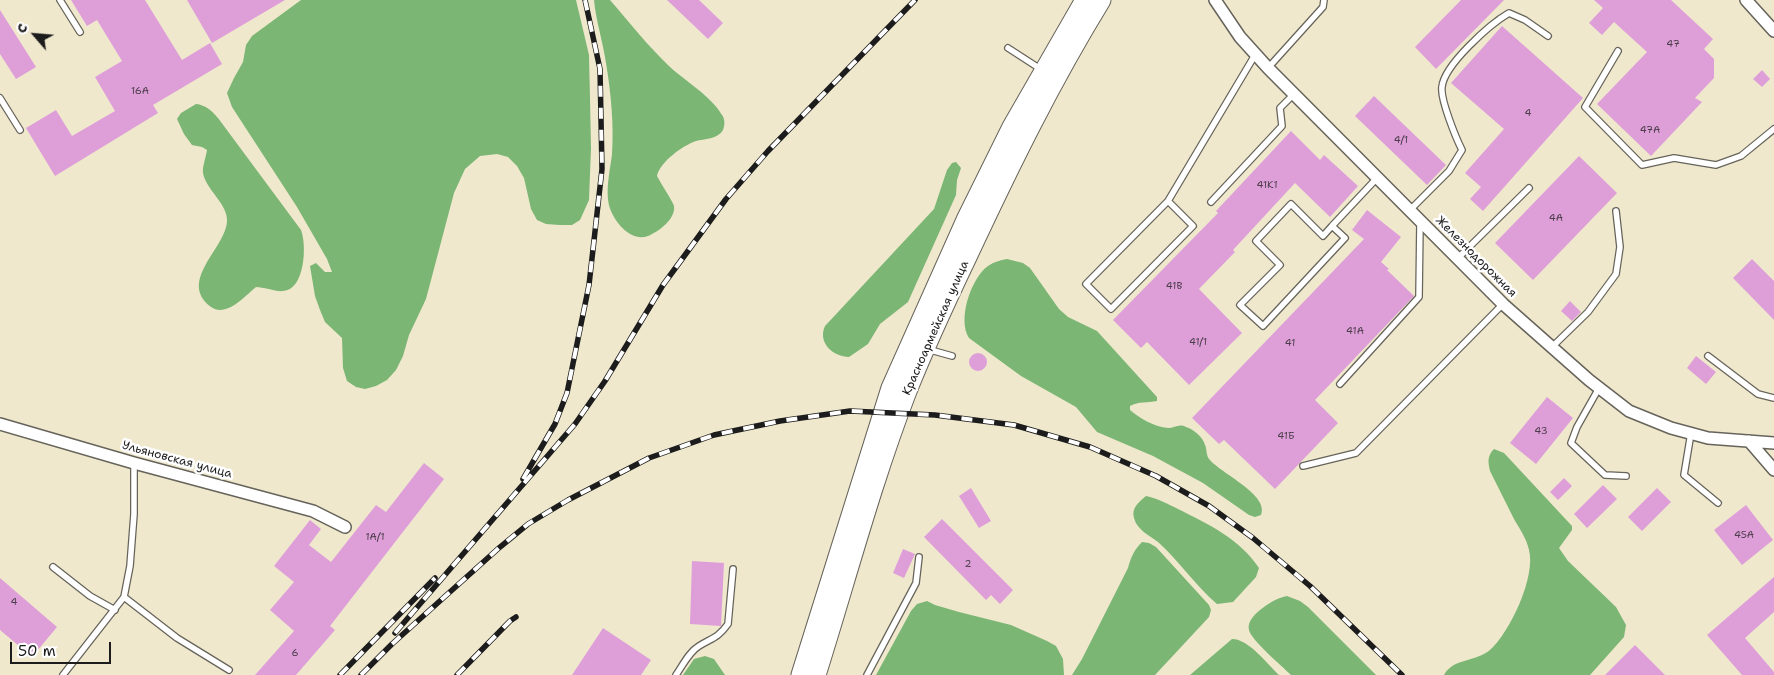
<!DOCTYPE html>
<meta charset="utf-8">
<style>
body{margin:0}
#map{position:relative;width:1774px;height:675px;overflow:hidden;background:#efe8cd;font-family:"Shantell Sans",sans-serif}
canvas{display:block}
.north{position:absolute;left:10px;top:10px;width:50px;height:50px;-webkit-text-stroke:4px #fff;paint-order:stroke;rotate:297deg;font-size:14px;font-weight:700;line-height:20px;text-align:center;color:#1c1c1c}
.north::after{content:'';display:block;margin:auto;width:18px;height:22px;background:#1c1c1c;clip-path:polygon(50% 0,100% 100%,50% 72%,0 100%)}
.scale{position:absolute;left:10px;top:642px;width:101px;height:22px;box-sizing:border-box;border:2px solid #1c1c1c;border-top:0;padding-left:6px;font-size:15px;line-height:18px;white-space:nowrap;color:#1c1c1c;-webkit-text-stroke:4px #fff;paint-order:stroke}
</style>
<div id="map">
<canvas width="1774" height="675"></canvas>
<div class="north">С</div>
<div class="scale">50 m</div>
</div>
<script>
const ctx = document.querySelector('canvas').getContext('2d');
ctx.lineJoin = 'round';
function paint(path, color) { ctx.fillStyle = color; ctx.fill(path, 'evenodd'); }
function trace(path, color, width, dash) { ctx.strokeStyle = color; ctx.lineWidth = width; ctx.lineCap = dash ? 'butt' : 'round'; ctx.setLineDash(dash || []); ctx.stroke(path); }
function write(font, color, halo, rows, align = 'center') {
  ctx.font = font + ' "Shantell Sans",sans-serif'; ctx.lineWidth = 5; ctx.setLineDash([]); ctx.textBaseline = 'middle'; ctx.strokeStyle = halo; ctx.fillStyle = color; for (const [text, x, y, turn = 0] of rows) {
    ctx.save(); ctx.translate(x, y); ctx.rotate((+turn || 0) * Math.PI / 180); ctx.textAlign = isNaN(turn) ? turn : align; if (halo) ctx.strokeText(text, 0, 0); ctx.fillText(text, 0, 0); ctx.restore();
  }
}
paint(new Path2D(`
 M301,0h275l13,55 1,43 1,50 -2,52 -9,20 -8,5h-12l-14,-1 -9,-4 -6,-11 -7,-31 -7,-12 -9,-9 -11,-3 -17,2 -15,13 -11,24 -28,106 -17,36 -6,21 -7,14 -9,10 -11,6 -11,3 -9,-2 -9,-6 -4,-13 -1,-30 -17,-16 -5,-12 -5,-14 -5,-30 6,-3 9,9h7l-5,-13 -30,-52 -65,-100 -5,-14 7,-15 9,-16 3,-17 6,-9z
 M594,0h16c19,22 38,46 59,66 15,14 43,31 53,49 3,4 3,10 1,15 -5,9 -19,9 -27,11 -14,5 -36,21 -39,35 4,8 15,24 17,30 2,13 -16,26 -26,30 -16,6 -31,-11 -37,-25 -7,-17 -1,-39 1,-57 2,-29 -1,-61 -6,-91 -3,-21 -10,-42 -12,-63z
 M196,104c10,1 16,7 22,14l83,112c6,15 4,60 -18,61 -7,1 -19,-4 -27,-4 -11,9 -30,31 -45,20 -34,-26 15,-59 16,-86 1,-17 -21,-31 -24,-48 -1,-6 3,-16 4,-23l-5,-3 -10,-2 -8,-11 -7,-15 4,-6z
 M956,162l5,6 -4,12 -1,15 -48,107 -28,22 -12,20 -19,13c-15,0 -32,-14 -24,-31l109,-117 13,-39 5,-7z
 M1007,259l16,4 7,5 29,41 9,8 29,14 60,66v4c-10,2 -18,0 -27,5v4c9,8 25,17 38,18 7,0 11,-5 18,-1 7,2 17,10 19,18 2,4 1,10 4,14 11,14 61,36 52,56l-6,2 -6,-2 -46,-32 -50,-27 -56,-24 -21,-25 -55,-31 -52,-38c-12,-18 2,-60 19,-72 6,-4 12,-6 19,-7z
 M1494,449l10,4 68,73v4l-13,18 9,13 48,46 10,18 -2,12 -34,38h-146c9,-17 32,-13 46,-25 20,-18 46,-73 39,-100 -2,-11 -10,-22 -15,-31 -8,-16 -16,-32 -24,-48 -2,-9 -3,-15 4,-22z
 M1146,496c11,2 22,8 32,13 30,15 62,30 81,59l-3,9 -23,25 -16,2c-22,-19 -38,-43 -59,-62 -9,-7 -21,-12 -24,-24 -3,-10 5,-16 12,-22z
 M1142,542l7,1 7,4 53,58 2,5 -2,7 -54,58h-83l10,-16 46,-91c3,-11 6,-18 14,-26z
 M1287,596l13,5 8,6 68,68h-85c-9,-9 -40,-35 -42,-45 -2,-8 5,-15 11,-20 8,-6 16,-12 27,-14z
 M927,601l8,4 24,7 52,13 36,16 9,5 7,13 1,16h-188l35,-64 6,-7z
 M1232,639c17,0 35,25 47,36h-89z
 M705,656l9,3 11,16h-42l11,-16z`), '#7bb674');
paint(new Path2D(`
 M71,0h74l37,60 28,-17 12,21 -69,41 5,8 -103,63 -29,-48 30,-18 16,26 43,-25 -20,-34 27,-16 -25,-41 -10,6z
 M187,0h98l-73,43z
 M667,0h32l24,23 -15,16z
 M1461,0h43l-68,69 -21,-22z
 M1594,0h77l42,39 -9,10 10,10v19l-19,20 7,4 -51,54 -54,-52 50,-52 -33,-30 -12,13 -13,-12 14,-15z
 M0,10l36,57 -20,12 -16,-25z
 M1502,26l81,72 -100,113 -13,-12 11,-12 -16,-14 39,-44 -53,-46z
 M1762,70l8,9 -8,8 -9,-8z
 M1374,96l72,69 -19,20 -72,-69z
 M1291,131l29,29 4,-5 34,31 -28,31 -35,-34 -62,67 2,2 -36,37 43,44 -53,52 -42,-43 -6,6 -28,-28 105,-107 -2,-2z
 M1579,156l38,37 -84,87 -38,-37z
 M1367,210l34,27 -20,25 8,7 -2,1 27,26 -99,104 23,23 -63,66 -51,-49 -5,4 -27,-26 172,-179 -12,-9z
 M1752,259l22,22v39l-41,-42z
 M1570,301l11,11 -9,9 -11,-10z
 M969 362a9 9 0 1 1 18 0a9 9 0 1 1-18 0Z
 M1696,356l20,16 -10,12 -19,-16z
 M1547,397l26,21 -37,46 -26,-21z
 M424,463l20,16 -114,147 5,4 -39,45h-41l39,-44 -24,-21 24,-28 -20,-16 36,-46 11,9 -12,16 22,17 45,-57 10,7z
 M1564,478l8,8 -14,14 -8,-8z
 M1603,485l14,14 -30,29 -13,-14z
 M971,488l20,33 -12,7 -20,-32z
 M1657,488l14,14 -29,29 -14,-14z
 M1746,505l27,35 -31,25 -28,-35z
 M942,519l71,71 -13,14 -9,-9 -5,5 -62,-63z
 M903,549l12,5 -11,24 -11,-5z
 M692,561l32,2 -3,63 -31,-2z
 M1774,577v35l-29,26 29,34v3h-32l-35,-40z
 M0,578l57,49 -25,30 -32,-27z
 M603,628l48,32 -10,15h-69z
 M1635,645l30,30h-60z`), '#de9fd9');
const lane = new Path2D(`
 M60,0l20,32
 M1008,48l34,22
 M1618,51l-33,56 57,58 32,-7 42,7 25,-9 33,-27
 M1268,68l55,-61 1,-7
 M0,98l20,32
 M1168,201l-82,83 25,25 82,-83 -25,-25 87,-146
 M1211,202l71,-76 -2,-18 14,-14
 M1410,210l39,-39 13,-21c-6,-12 -22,-51 -20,-63 2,-22 48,-63 67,-74l16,7 23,16
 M1332,226l-9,10 -32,-32 -35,37 24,24 -40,40 23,21 82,-88 -13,-12 46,-49
 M1458,258l71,-70
 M1552,347l36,-35 28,-38 4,-27 -4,-36
 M927,349l25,7
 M1708,356l50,38 16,4
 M1340,384l79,-87 1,-75
 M1599,388l-22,39 -6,16 34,32 21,1
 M1691,433l-7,42 34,28
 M1303,466l53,-13 147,-149
 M53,567l37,29 25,14
 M124,597l53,41 52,32
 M63,675l61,-78 6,-31 4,-52v-51
 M676,675c7,-10 13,-23 23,-29 13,-8 19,-8 29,-22l5,-55
 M867,675l49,-92 3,-26`);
const street = new Path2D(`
 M1215,0l25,37 28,31 235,236 86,76 40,31 42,17 37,10 66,5
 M1746,0l28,31
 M0,424l134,39 179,48 32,16
 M1749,441l25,29`);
const primary = new Path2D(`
 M801,675l90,-287 75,-168 46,-93 73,-127
 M816,675c30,-95 55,-191 91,-284 18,-45 39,-90 60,-134 41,-88 83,-174 134,-257`);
trace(lane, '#66635a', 8);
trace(street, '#66635a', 14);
trace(primary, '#66635a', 21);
trace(lane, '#fff', 5.5);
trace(street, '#fff', 11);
trace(primary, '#fff', 19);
const rail = new Path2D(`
 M523,479l32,-55 12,-31 22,-108 13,-116 -2,-100 -15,-69
 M395,633l180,-209 30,-43 58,-96 63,-86 42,-48 147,-151
 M340,675l95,-97
 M361,675l31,-31 108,-97 28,-23 40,-24 81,-42 65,-23 66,-14 70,-10 85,4 79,10 76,22 66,29 53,30 44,32 57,48 92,89
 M457,675l53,-54 6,-4`);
trace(rail, '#1c1c1c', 5.5);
trace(rail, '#fff', 4, [11]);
write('10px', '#4c3d4b', null, [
 ["47",1673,44],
 ["16А",140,91],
 ["4",1528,113],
 ["47А",1650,130],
 ["4/1",1401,140],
 ["41К1",1267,185],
 ["4А",1556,218],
 ["41В",1174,286],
 ["41А",1355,331],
 ["41/1",1198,342],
 ["41",1290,343],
 ["43",1541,431],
 ["41Б",1286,436],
 ["45А",1744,535],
 ["1А/1",375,537],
 ["2",968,564],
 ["4",14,602],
 ["6",295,653]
]);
write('12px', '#1c1c1c', '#fff', [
 ["Железнодорожная",1476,257,45],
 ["Красноармейская улица",936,328,-66],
 ["Ульяновская улица",177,460,15]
]);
</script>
